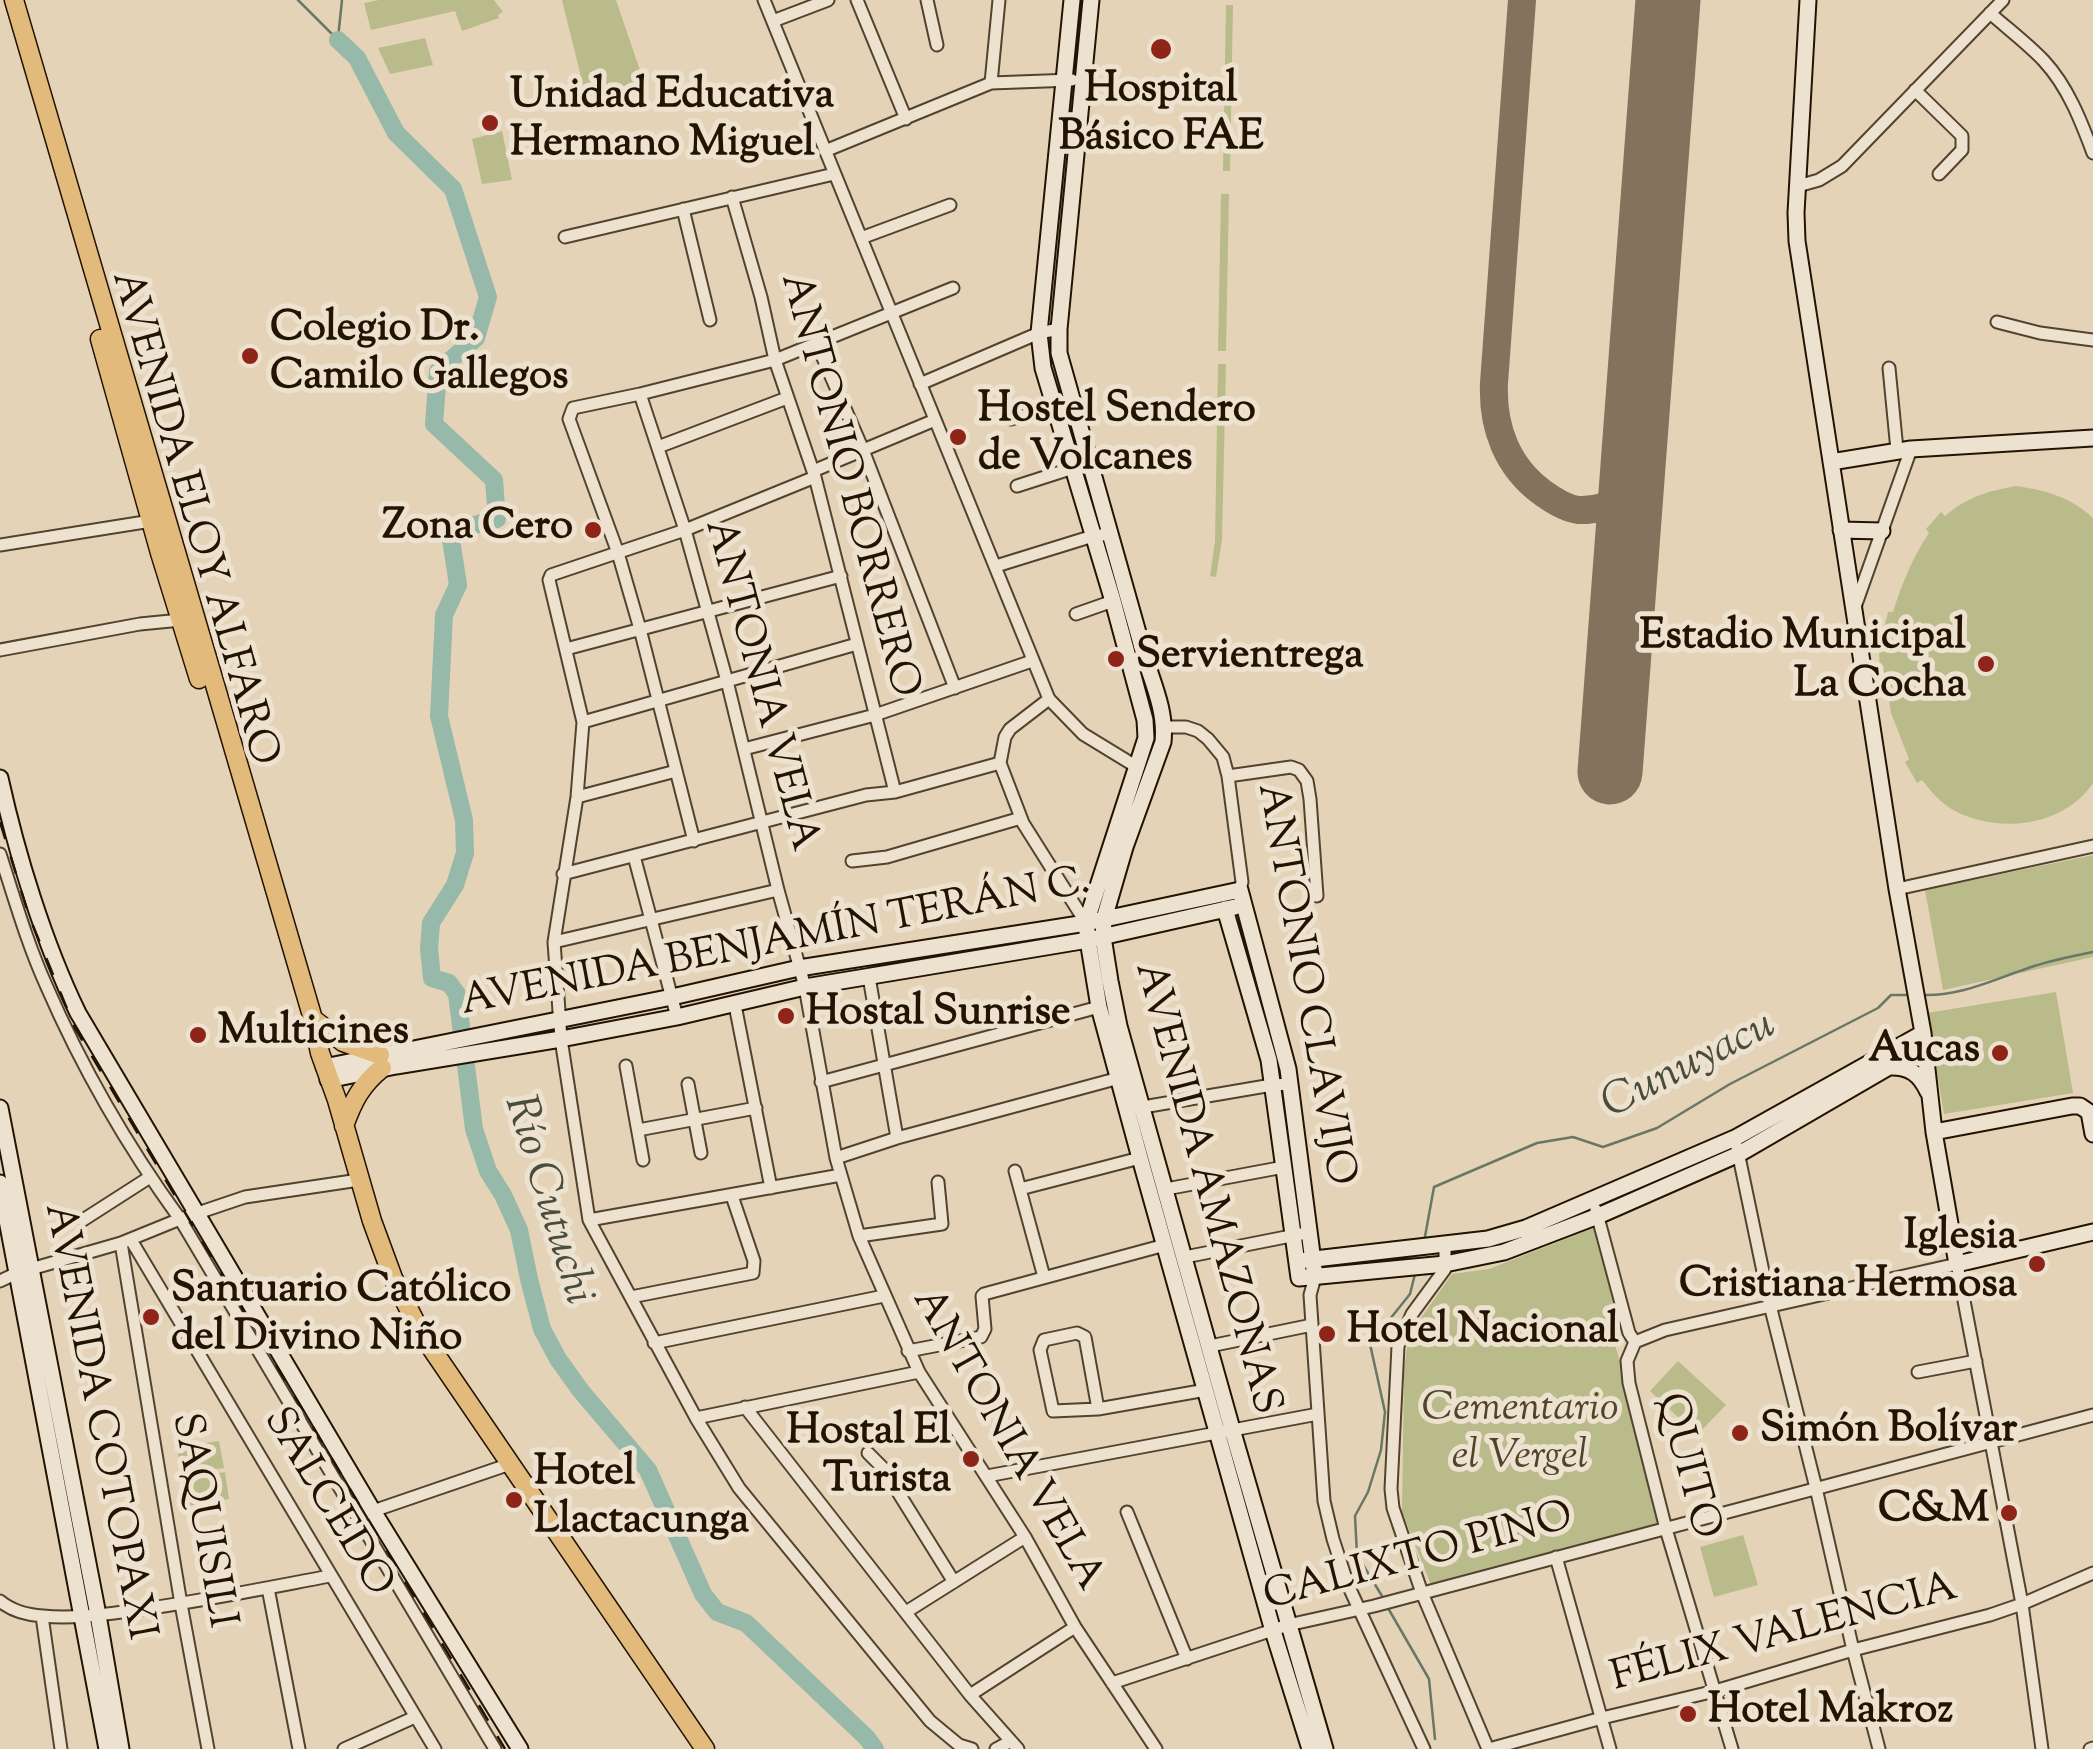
<!DOCTYPE html>
<meta charset="utf-8">
<style>
body{margin:0}
canvas{display:block;background:#e4d3b7}
</style>
<canvas width="2093" height="1749"></canvas>
<script>
const ctx = document.querySelector('canvas').getContext('2d');
ctx.lineJoin = 'round';
function paint(path, color) { ctx.fillStyle = color; ctx.fill(path, 'evenodd'); }
function trace(path, color, width, dash) { ctx.strokeStyle = color; ctx.lineWidth = width; ctx.lineCap = dash ? 'butt' : 'round'; ctx.setLineDash(dash || []); ctx.stroke(path); }
function write(font, color, halo, rows, align = 'center') {
  ctx.font = font + ' "Sorts Mill Goudy",serif'; ctx.lineWidth = 10; ctx.setLineDash([]); ctx.textBaseline = 'middle'; ctx.strokeStyle = halo; ctx.fillStyle = color; for (const [text, x, y, turn = 0] of rows) {
    ctx.save(); ctx.translate(x, y); ctx.rotate((+turn || 0) * Math.PI / 180); ctx.textAlign = isNaN(turn) ? turn : align; if (halo) ctx.strokeText(text, 0, 0); ctx.fillText(text, 0, 0); ctx.restore();
  }
}
paint(new Path2D(`
 M379,0h115l9,12 -5,3 1,3 -37,13 -7,-20 -84,19 -7,-27z
 M562,0h54l28,82 -58,15z
 M1226,5h7l-3,166h-7z
 M425,38l8,27 -43,9 -12,-26z
 M502,131l10,49 -30,4 -10,-45z
 M1221,194h8l-3,157h-8z
 M1218,364h8l-4,176 -6,37 -6,-1 5,-35z
 M2016,486c29,4 55,11 77,32v265c-30,45 -99,52 -143,25 -11,-7 -20,-18 -28,-28l-5,3 -12,-21 4,-3 -18,-46 -5,-33 -6,-1 -1,-31 9,-36h5c9,-28 19,-54 36,-79l-3,-4 15,-17 4,4c22,-19 43,-25 71,-30z
 M2093,855v102l-150,33 -18,-100z
 M2056,992l17,101 -129,21 -17,-101z
 M1596,1227l25,96 -9,11 54,187 -235,64 -29,-73 2,-144 5,-33 43,-61 37,-5z
 M1678,1361l48,44 -29,30 -47,-44z
 M219,1441l5,27 -43,6 -4,-27z
 M225,1472l4,27 -42,7 -5,-27z
 M1743,1535l15,50 -44,12 -14,-50z`), '#babb8a');
trace(new Path2D(`
 M298,0l40,40
 M338,38l4,-38
 M1924,995c36,1 66,-14 99,-25 23,-9 46,-13 70,-18
 M1424,1242l10,-55 103,-44 36,-6 30,10 54,-19 73,-44 148,-76 13,-13h15
 M1385,1601l-28,-46 -2,-39 13,-24 13,-42 4,-38 -15,-68 40,-50 5,-20
 M1388,1608l41,71 6,60`), '#687766', 2.5);
trace(new Path2D(`
 M338,40l19,18 39,75 57,56 35,108 -12,41 -38,33 -4,53 60,56 3,39 -26,7 -20,13 7,46 -14,30 -5,101 25,104 1,33 -10,32 -24,38 -2,26 3,29 17,5 8,11 17,135 14,42 15,24 16,35 10,49 13,50 16,30 23,32 67,79 55,124 14,18 29,11 121,115 8,11`), '#96b9aa', 18);
trace(new Path2D(`
 M1522,0l-28,383c-2,44 13,84 49,110 11,8 22,15 35,17 19,1 37,-6 53,-15`), '#84735c', 28);
trace(new Path2D(`
 M1610,772l58,-772`), '#84735c', 65);
const street = new Path2D(`
 M764,0l285,699 34,35 54,33
 M857,0l49,119
 M927,0l10,45
 M1990,13c18,16 38,31 54,48 24,26 37,60 49,92
 M773,21l55,-21
 M991,83l8,-83
 M1915,90l47,46v14l-23,24
 M825,151l166,-68 81,-3
 M1798,186l21,-6 23,-14 161,-166
 M732,197l29,100 14,63 40,117 80,315
 M683,209l27,111
 M565,237l269,-63
 M861,238l89,-33
 M1997,322l43,11 53,7
 M817,344l46,106 92,238
 M1889,368l8,82
 M920,384l119,-51 20,-4
 M640,394l45,136 42,151 51,209 27,97 31,171 23,78 60,136 106,165 50,90 81,122
 M1011,419l43,-11
 M658,447l129,-49
 M813,471l122,-51
 M815,477l-130,53 -134,45 -2,5 34,142 -6,75 -23,145 7,97 28,181 107,198 43,70 191,233 29,24 13,4
 M1017,486l56,-18
 M0,545l151,-24
 M996,566l97,-30 17,-2
 M1855,607l56,-158
 M1076,614l37,-13
 M566,649l275,-73
 M0,650l140,-26 41,-4
 M1049,699l-39,30 -5,8 -5,26 23,60 63,100
 M583,722l274,-78
 M1165,727h21l12,4 10,8 15,18 5,19 14,106 -2,8
 M744,749l131,-34 157,-54
 M1228,776l63,-9 8,3 8,11 3,18 7,97
 M577,797l99,-26
 M694,841l-54,-212 -22,-76 -49,-134 4,-11 67,-14 135,-34 178,-72
 M0,854c14,43 27,89 46,131 36,83 81,161 134,234l315,530
 M634,856l43,161
 M852,861l35,-4 134,-39
 M563,874l303,-79 29,-3 105,-29
 M1897,889l196,-43
 M554,942l224,-52
 M869,977l28,161
 M735,1005l36,183
 M626,1066l17,94
 M821,1082l278,-75
 M688,1084l13,69
 M1143,1107l129,-22 19,-1
 M638,1130l118,-22
 M1737,1147l33,158 46,183 37,162 26,99
 M836,1158l61,-20 222,-60
 M1015,1171l29,106
 M1020,1189l120,-31
 M1166,1189l118,-22
 M1596,1210l33,123 6,9
 M83,1220l67,-43
 M589,1220l252,-45
 M859,1236l83,-12 -4,-42
 M131,1240l304,509
 M121,1243l60,361 27,145
 M1445,1245v24l-33,45 -14,32 -7,143 2,19 29,85 66,156
 M1185,1257l116,-23
 M1315,1277l-5,18 14,206 9,38 15,46 76,164
 M0,1281l17,-8 104,-30 59,-24 65,-22 114,-17
 M631,1297l122,-24 1,-12 -22,-65
 M1635,1342l30,-12 292,-66 65,340 20,145
 M1635,1342l-8,19 2,22 37,146 66,220
 M654,1343l230,-47
 M1210,1346l102,-21
 M908,1351l73,-14 4,-8 -3,-33 2,-2 181,-49
 M1918,1372l58,-11
 M745,1407l225,288 48,54
 M1098,1409l-13,-72 -8,-4 -33,7 -4,10 13,61 45,-2 108,-19
 M696,1418l223,-46
 M868,1453l15,15 71,114
 M987,1476l331,-62
 M373,1511l137,-47
 M1127,1512l60,147
 M1556,1557l54,192
 M268,1588l31,161
 M0,1601c12,10 28,14 43,15 32,3 63,-2 94,-6 65,-9 129,-22 193,-34
 M906,1612l119,-75
 M42,1616l19,133
 M1112,1683l176,-58 86,-19 719,-191
 M970,1695l105,-68
 M344,1749l71,-32
 M996,1749l15,-8
 M1489,1749l113,-31 113,-27 138,-41 137,-35 32,-11 71,-31
 M2090,1749l3,-1`);
const secondary = new Path2D(`
 M1072,0l-33,333 4,35 70,233 32,119 1,18 -60,185 2,17 11,67 41,151 133,473 37,118
 M1091,0l-32,329v24l87,308c9,27 20,53 17,81l-38,105 -21,72 -1,18 7,44 9,45 113,403 93,320
 M1808,0l-12,213 1,28 100,648 26,144 11,99 23,132 136,-32
 M1831,462l80,-13 182,-11
 M1841,530l41,1
 M0,778c17,77 44,165 78,235l295,498 147,238
 M1225,909l44,151 30,218 146,-14 59,-12 94,-36 141,-62 186,-108
 M324,1067l348,-70 127,-29 287,-45 154,-33 48,179 27,208
 M1889,1067c20,-1 31,7 39,25
 M328,1080l68,-14 165,-27 116,-22 128,-30 283,-47 147,-33
 M0,1108l98,507 23,134
 M1934,1132l138,-26h8l9,6 4,22
 M0,1183l107,566
 M1306,1260l182,-21 38,-11 209,-90 188,-105`);
const primary = new Path2D(`
 M14,0l299,1019 7,34 17,47 35,121 21,57 28,55 284,416
 M100,339l60,214 39,126
 M313,1019l30,23 37,13
 M344,1126c9,-25 17,-41 38,-58`);
trace(street, '#53432e', 15);
trace(secondary, '#231300', 19);
trace(primary, '#231300', 21);
trace(street, '#ede2d0', 11);
trace(secondary, '#ede2d0', 15);
trace(primary, '#e2ba7c', 18);
trace(new Path2D(`
 M0,822l29,94 46,112 430,721`), '#231300', 2.5, [18, 18]);
for (const [x, y, r, color] of [
 [1161,49,12,"#8f2418"],
 [490,123,10,"#8f2418"],
 [250,356,10,"#8f2418"],
 [958,437,10,"#8f2418"],
 [593,530,10,"#8f2418"],
 [1116,659,10,"#8f2418"],
 [1986,664,10,"#8f2418"],
 [786,1016,10,"#8f2418"],
 [198,1035,10,"#8f2418"],
 [2000,1053,10,"#8f2418"],
 [2037,1264,10,"#8f2418"],
 [151,1317,10,"#8f2418"],
 [1327,1334,10,"#8f2418"],
 [1740,1433,10,"#8f2418"],
 [971,1459,10,"#8f2418"],
 [514,1500,10,"#8f2418"],
 [2009,1513,10,"#8f2418"],
 [1688,1714,10,"#8f2418"]
]) { const dot = new Path2D(); dot.arc(x, y, r, 0, 2 * Math.PI); ctx.fillStyle = color; ctx.fill(dot); trace(dot, '#ede2d0', 4); }
write('bold 42px', '#231300', '#ede2d0', [
 ["Hospital",1161,93,"center"],
 ["Básico FAE",1161,141,"center"],
 ["Unidad Educativa",510,99],
 ["Hermano Miguel",510,147],
 ["Colegio Dr.",270,332],
 ["Camilo Gallegos",270,380],
 ["Hostel Sendero",978,413],
 ["de Volcanes",978,461],
 ["Zona Cero",573,530,"right"],
 ["Estadio Municipal",1966,640,"right"],
 ["La Cocha",1966,688,"right"],
 ["Servientrega",1136,659],
 ["Hostal Sunrise",806,1016],
 ["Multicines",218,1035],
 ["Aucas",1980,1053,"right"],
 ["Iglesia",2017,1240,"right"],
 ["Cristiana Hermosa",2017,1288,"right"],
 ["Santuario Católico",171,1293],
 ["del Divino Niño",171,1341],
 ["Hotel Nacional",1347,1334],
 ["Simón Bolívar",1760,1433],
 ["Hostal El",951,1435,"right"],
 ["Turista",951,1483,"right"],
 ["Hotel",534,1476],
 ["Llactacunga",534,1524],
 ["C&M",1989,1513,"right"],
 ["Hotel Makroz",1708,1714]
], 'left');
write('42px', '#231300', '#ede2d0', [
 ["ANTONIO BORRERO",846,486,75],
 ["AVENIDA ELOY ALFARO",191,519,74],
 ["ANTONIA VELA",758,686,75],
 ["AVENIDA BENJAMÍN TERÁN C.",776,945,-11],
 ["ANTONIO CLAVIJO",1302,985,80],
 ["AVENIDA AMAZONAS",1204,1189,75],
 ["AVENIDA COTOPAXI",96,1422,79],
 ["ANTONIA VELA",1005,1441,60],
 ["QUITO",1684,1467,75],
 ["SALCEDO",325,1504,59],
 ["SAQUISILI",200,1521,80],
 ["CALIXTO PINO",1419,1560,-15],
 ["FÉLIX VALENCIA",1785,1636,-15]
]);
write('italic 42px', '#504529', '#ede2d0', [
 ["Cementario",1520,1412],
 ["el Vergel",1520,1460]
]);
write('italic 45px', '#4b4d3c', '#ede2d0', [
 ["Cunuyacu",1690,1068,-27],
 ["Río Cutuchi",545,1201,73]
]);
</script>
